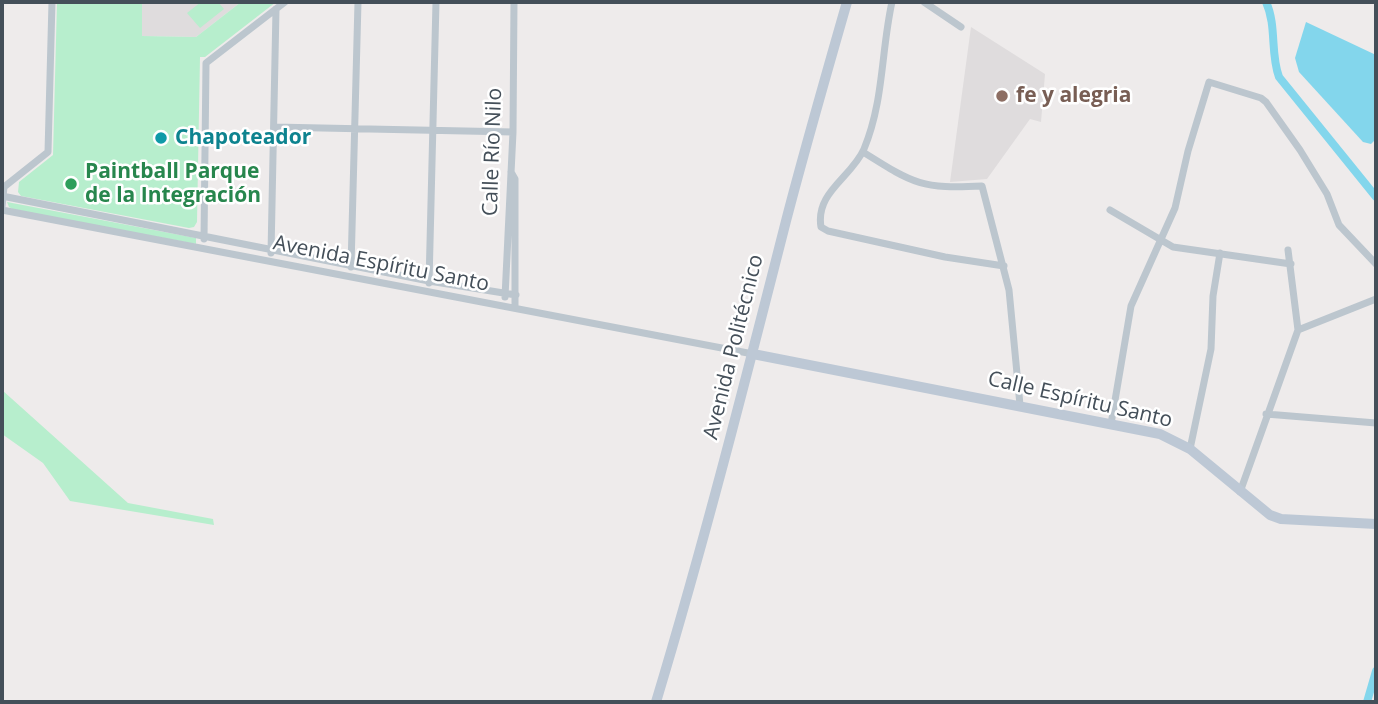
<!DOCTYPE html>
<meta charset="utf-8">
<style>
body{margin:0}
#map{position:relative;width:1378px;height:704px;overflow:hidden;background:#eeebeb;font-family:"Open Sans",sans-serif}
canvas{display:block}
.frame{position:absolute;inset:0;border:4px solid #444f59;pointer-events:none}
</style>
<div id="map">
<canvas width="1378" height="704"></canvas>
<div class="frame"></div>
</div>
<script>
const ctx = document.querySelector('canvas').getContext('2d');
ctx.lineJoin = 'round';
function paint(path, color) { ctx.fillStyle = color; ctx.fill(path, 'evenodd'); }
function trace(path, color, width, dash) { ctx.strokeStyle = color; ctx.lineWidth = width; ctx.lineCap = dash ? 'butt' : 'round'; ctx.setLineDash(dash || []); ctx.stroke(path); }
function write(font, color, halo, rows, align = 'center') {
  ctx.font = font + ' "Open Sans",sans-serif'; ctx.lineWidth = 5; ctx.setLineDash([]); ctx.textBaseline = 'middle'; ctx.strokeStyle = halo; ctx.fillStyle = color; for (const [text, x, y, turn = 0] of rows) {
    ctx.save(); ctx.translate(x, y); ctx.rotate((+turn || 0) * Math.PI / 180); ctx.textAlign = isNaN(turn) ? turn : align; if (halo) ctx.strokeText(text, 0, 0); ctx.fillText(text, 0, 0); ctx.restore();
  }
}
paint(new Path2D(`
 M142,2h99l-45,35 -55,-1z
 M971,27l74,47 -4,48 -11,-3 -43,60 -37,3z`), '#dfdcdd');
paint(new Path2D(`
 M57,2h85v34l54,1 45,-35h35l-71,55h-5l-3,165 -3,5 -5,1 -168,-32 -3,-4 1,-10 34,-27z
 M201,2h17l6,7 -24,19 -13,-15z
 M7,202l189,36v6l-182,-34 -5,-3z
 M2,390l126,113 85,16 1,6 -144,-24 -27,-38 -41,-29z`), '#b7eecd');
paint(new Path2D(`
 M1306,22l70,33v84l-5,5 -8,-2 -64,-70 -4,-14z`), '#83d6ec');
trace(new Path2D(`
 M1266,2c11,24 4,51 13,75l97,120
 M1367,702l9,-31`), '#83d6ec', 8);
trace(new Path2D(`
 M892,2c-11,49 -8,99 -28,147 -12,28 -49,43 -43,78l7,4 117,26 59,9
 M924,2l37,25
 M274,127l239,5
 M863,152c51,32 58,37 119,34l27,104 11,115
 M511,172l4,7v128
 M2,196l427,85 87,14
 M2,207l2,-20 44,-35 4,-150
 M2,210l751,144
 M1110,210l63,37 118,17
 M204,239l2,-176 79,-61
 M1288,250l10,80
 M271,253l5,-244
 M351,267l7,-265
 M429,283l7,-281
 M505,297l8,-165 1,-130
 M1266,414l110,9
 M1111,424l20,-118 44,-98 13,-57 21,-69 52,16 5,4 34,48 27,44 12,31 37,39
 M1190,449l21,-100 2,-53 7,-43
 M1240,492l58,-162 78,-31`), '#bcc6ce', 7);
trace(new Path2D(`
 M753,354l407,80 30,15 80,66 11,4 95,5
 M656,702c48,-159 89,-320 130,-481 19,-73 40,-146 61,-219`), '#bdc8d5', 10);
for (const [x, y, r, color] of [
 [1002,96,7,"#8d6e63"],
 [161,138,7,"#0f9aa8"],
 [71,184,7,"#2e9e5b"]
]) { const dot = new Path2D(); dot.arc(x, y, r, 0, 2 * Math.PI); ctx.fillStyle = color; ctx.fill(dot); trace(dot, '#fff', 2.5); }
write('bold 21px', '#785e54', '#fff', [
 ["fe y alegria",1016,96]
], 'left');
write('bold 21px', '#0d838f', '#fff', [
 ["Chapoteador",175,138]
], 'left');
write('21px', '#444f59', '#fff', [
 ["Calle Río Nilo",493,152,-88],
 ["Avenida Espíritu Santo",381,264,11],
 ["Avenida Politécnico",734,347,-76],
 ["Calle Espíritu Santo",1080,400,13]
]);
write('bold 21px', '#27864d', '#fff', [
 ["Paintball Parque",85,172],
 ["de la Integración",85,196]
], 'left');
</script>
